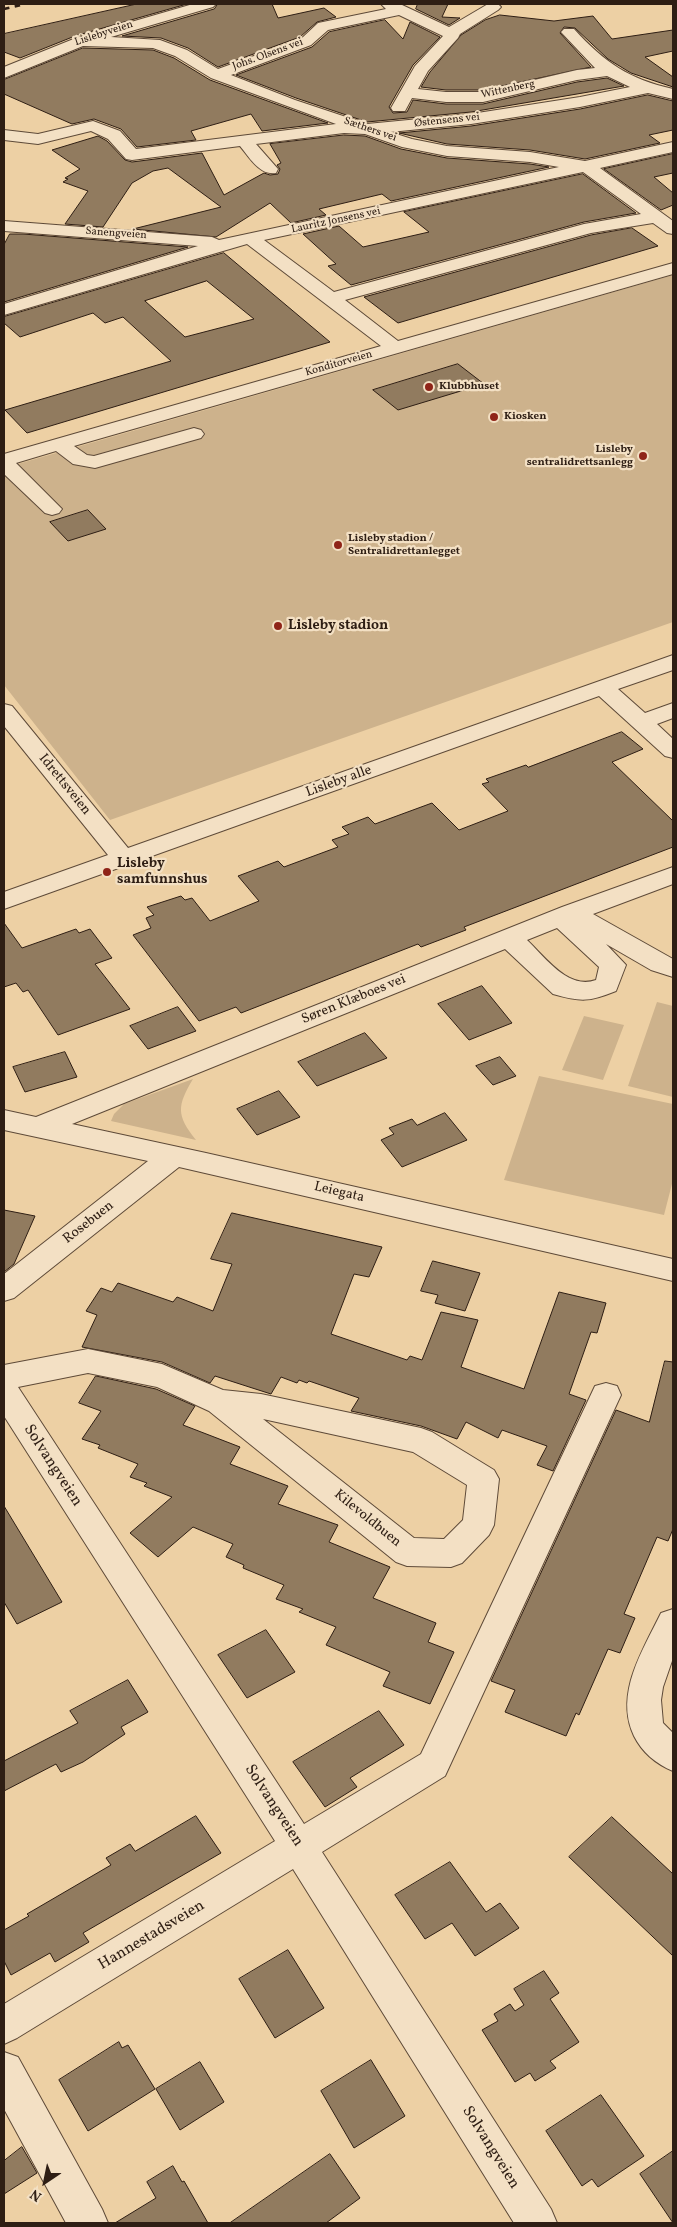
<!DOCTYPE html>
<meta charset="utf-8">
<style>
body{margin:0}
#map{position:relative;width:677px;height:2227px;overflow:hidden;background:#edd0a4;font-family:Vollkorn,serif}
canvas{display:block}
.frame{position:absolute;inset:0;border:5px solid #2e1e14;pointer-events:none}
.north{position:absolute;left:20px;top:2157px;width:50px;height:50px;-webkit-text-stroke:4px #f3e0c4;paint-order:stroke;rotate:214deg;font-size:14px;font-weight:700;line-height:20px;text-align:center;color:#2e1e14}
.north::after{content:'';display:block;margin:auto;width:18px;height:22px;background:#2e1e14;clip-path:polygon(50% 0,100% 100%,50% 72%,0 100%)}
</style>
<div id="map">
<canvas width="677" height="2227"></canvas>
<div class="frame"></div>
<div class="north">N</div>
</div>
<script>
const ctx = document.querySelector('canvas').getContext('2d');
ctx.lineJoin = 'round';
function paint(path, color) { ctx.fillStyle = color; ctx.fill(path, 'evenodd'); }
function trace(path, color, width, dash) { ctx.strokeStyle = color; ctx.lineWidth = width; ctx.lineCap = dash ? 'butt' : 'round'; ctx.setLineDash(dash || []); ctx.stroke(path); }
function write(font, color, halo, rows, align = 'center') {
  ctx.font = font + ' Vollkorn,serif'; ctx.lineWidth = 4.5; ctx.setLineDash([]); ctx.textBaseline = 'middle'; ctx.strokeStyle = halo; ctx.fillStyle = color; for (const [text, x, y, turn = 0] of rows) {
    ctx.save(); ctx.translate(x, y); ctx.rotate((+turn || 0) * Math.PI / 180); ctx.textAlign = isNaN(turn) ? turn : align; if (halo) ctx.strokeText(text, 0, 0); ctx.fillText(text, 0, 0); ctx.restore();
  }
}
paint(new Path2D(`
 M673,275v347l-563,198 -106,-135v-217z
 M657,1002l16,4v91l-45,-11z
 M584,1016l40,9 -21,55 -41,-10z
 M539,1076l134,28v76l-9,35 -160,-35z
 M193,1079c-16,27 -17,36 3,61l-85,-19 3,-7 10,-10z`), '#cdb28c');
const building = new Path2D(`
 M137,4h50l-112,32 -55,22 -16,-6v-18z
 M218,4h54l6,14 46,-10 12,9 -19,5 -17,15 -82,30 -30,-19 -27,-10 -39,-2 92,-27z
 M418,4h30l-6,13 18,1 -11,7 -33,-16z
 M500,15l54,6 39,-5 19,23 61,-9v21l-28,6 28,20v10l-42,-14 -23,-14 -33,-31 -11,-1 -4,6 31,34 -108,23h-37l-25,-3 9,-15 31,-37 24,-15z
 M385,20l18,19 7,-17 30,15 -27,28 -24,42 4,6 14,-1 6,-12 33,4h37l94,-22 30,-4 17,8 -153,26 -104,10 -71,-24 -60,-23 76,-28 17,-15z
 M83,48l70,2 21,8 36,22 118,43 -66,8 -11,-17 -60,17 5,9 -59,7 -16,-18 -27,-10 -22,5 -68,-30v-14z
 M648,95l25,6v29l-24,5 11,8 -75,16 -55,-9 -83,-6 -48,-11 72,-7 109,-17z
 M344,135l21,1 36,13 46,9 83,6 19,3 -158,34 -9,-7 -63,15 7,6 -35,8 -21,-20 -54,34 -83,-8 88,-22 -53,-39 -15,3 -21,12 -29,44 -38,-3 23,-33 -25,-9 5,-3 -3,-1 15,-9 -28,-19 46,-14 9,5 18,19 7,2 70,-9 22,42 40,-22 6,2 8,-1 2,-5 -3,-4 4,-2 -11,-19z
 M673,154v19l-19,4 19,16v12l-12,5 -57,-41z
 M583,174l53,39 -52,9 -233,63 -23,-19 8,-2 -33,-30 36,-8 24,21 66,-15 -25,-20z
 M632,228l26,18 -260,77 -34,-26 227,-62z
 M10,234h13l165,13 -184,55v-57z
 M224,253l106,89 -303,91 -22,-23 166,-49 -48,-44 -18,6 -12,-10 -73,24 -16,-14v-6zM207,281l47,38 -69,18 -40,-36z
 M458,364l26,20 -86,26 -25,-20z
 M88,510l18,19 -38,12 -18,-19z
 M622,732l21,17 -31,13 61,59v26l-209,80 2,3 -45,17 -3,-3 -177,69 -5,-6 -37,14 -66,-86 18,-7 -5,-10 8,-3 -7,-8 34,-11 4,4 7,-2 18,23 49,-20 -21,-25 40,-15 6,6 54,-20 -6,-7 17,-6 -7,-7 26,-10 7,7 57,-21 27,27 49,-19 -26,-27 7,-2 -3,-3 40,-14 2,2z
 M4,923l18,25 54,-19 3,4 11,-4 22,29 -17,6 35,45 -72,26 -30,-45 -5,2 -7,-9 -12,4z
 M482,986l30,37 -43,17 -31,-36z
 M178,1007l18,24 -48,18 -18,-23z
 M365,1033l22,25 -70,28 -19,-24z
 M65,1052l12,25 -52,15 -12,-25z
 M500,1057l16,19 -23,9 -17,-19z
 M279,1091l21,26 -43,18 -20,-26z
 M445,1113l22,27 -65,27 -21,-27 13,-6 -5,-6 23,-9 5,6z
 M4,1210l31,6 -21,48 -10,8z
 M232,1213l150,34 -13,30 -15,-3 -23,60 76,26 3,-4 12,4 19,-48 37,8 -17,47 63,22 35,-97 47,11 -9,30 -6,-1 -22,62 17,6 -33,71 -16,-6 10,-19 -45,-16 -4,8 -32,-16 -9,17 -36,-13 -70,-15 8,-13 -50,-17 -2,2 -8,-3 -2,3 -16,-6 -10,17 -56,-18 -5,7 -48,-21 -80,-15 15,-32 -11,-4 15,-23 11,4 6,-9 55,19 4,-5 36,14 19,-47 -21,-5z
 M433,1261l47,12 -15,38 -30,-8 3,-8 -17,-4z
 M665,1361l8,1v167l-5,12 -11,-4 -33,77 11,4 -15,35 -12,-4 -29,66 -3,-2 -10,23 -61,-24 10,-22 -24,-9 125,-271 33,12z
 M96,1376l60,13 39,17 -12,19 57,22 -10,17 58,22 -10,18 60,21 -9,17 61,25 -17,31 63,25 -8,19 26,10 -24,52 -47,-18 7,-14 -64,-27 10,-18 -37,-15 4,-3 -27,-10 8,-14 -41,-17 1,-3 -18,-8 7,-13 -40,-17 -35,30 -28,-24 42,-36 -28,-11 3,-3 -17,-6 8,-13 -40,-16 2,-3 -18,-6 19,-28 -22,-8z
 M4,1506l58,96 -45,22 -13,-22z
 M266,1630l29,42 -48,26 -29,-43z
 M128,1680l20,32 -27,15 4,7 -42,28 -22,10 -5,-8 -52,27v-30l74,-38 -8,-12z
 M379,1711l25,34 -54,33 7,9 -32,20 -32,-45z
 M196,1816l25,37 -138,80 6,9 -34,20 -5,-9 -39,22 -7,-14v-31l25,-14 -2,-2 84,-49 -5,-7 24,-14 5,7z
 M612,1817l61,57v82l-104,-99z
 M450,1862l36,50 14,-9 19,25 -44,28 -23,-33 -27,16 -30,-44z
 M288,1950l36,58 -49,30 -36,-59z
 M544,1971l15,22 -9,6 29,43 -29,19 6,7 -21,13 -5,-8 -15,9 -33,-52 16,-9 -4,-7 16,-10 5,7 9,-6 -10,-16z
 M119,2042l3,6 6,-3 27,44 -67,42 -29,-51z
 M371,2060l34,56 -51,32 -33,-57z
 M200,2062l24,40 -44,28 -24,-41z
 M601,2095l43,61 -46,31 -6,-8 -10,7 -36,-55z
 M22,2147l15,26 -33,21v-33z
 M673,2151v72l-33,-49z
 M330,2154l30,44 -34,25h-96z
 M173,2166l9,16 2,-1 24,42h-93l41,-25 -9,-16z`);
paint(building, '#917b5f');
trace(building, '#2e1e14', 1);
const minor = new Path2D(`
 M193,4h23l-3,3 -102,30 49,3 27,10 31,19 83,-30 17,-16 68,-14 -5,-5h19l49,23 39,-23h10l3,3 -3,3 -38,24 -2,4 -30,33 -10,18 28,3h37l94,-22 18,-2 -34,-36 3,-3h10c31,34 55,50 99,60v10l-25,-6 -68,14 -109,17 -81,8 22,7 35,7 83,6 55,9 88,-19v10l-73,16 73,53v13l-6,-1 -14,-10 -62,10 -246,67 53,41 275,-78v11l-599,172 13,9 7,1 100,-28 7,2 3,4 -3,4 -106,30 -22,-4 -17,-13 -40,12 46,46 -3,4 -7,2 -7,-2 -41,-39v-20l377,-108 -134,-102 -243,71v-11l194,-58 -194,-15v-10l208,16 7,3 340,-73 -29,-5 -83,-6 -45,-9 -37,-13 -21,-1 -88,11 22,25 -2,4c-16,3 -27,-16 -36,-27l-108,14 -6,-1 -18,-20 -17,-8 -53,13 -34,-4v-10l34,4 55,-13 27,10 16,18 200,-25 -125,-46 -36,-22 -22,-8 -70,-2 -79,32v-11l72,-29zM399,15l44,21 -28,30 -24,42 2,3h12l7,-13 34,4h37l94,-22 30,-4 23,11 -50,10 -109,17 -104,10 -72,-24 -64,-25 80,-30 17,-15zM583,172l58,42 -57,10 -250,68 -70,-52z
 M673,655v15l-55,19 27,24 28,-10v15l-16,6 16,15v19l-8,-2 -66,-60 -595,213v-17l104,-37 -104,-129v-22l8,2 116,142z
 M673,867v17l-80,30 80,45v18l-22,-7 -45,-26 20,21 -10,26c-27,11 -35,11 -63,3l-48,-45 -433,175 134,29 467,106v22l-494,-114 -165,131 -10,3v-27l144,-113 -144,-31v-20l32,7 526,-210zM557,928l42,39 -3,13c-28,10 -50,-22 -69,-40z
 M88,1349l74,15 61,26 38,4 160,34 11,4 62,38 5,9 -5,46 -5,10 -27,28 -11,4 -44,-1 -11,-4 -187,-151 -52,-24 -69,-14 -70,14 286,437 117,-70 174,-368 11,-3 11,3 4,9 -176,381 -123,76 229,357 6,14h-43l-221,-354 -276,169 -13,6v-40l271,-163 -271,-425v-51zM263,1419l150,33 54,33 -4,35 -19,19 -30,-1z
 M673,1609v49l-10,29 -2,13 2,23 10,10v38c-17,-7 -31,-19 -39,-35 -20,-42 9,-86 27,-123z
 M4,2052l14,5 84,152 6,14h-42l-62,-114z`);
trace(minor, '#5e4a38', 2);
paint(minor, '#f3e0c4');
trace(new Path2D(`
 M4,9l21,-5`), '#2e1e14', 2.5, [5.5, 5.5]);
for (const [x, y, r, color] of [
 [429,387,5,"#8f2418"],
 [494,417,5,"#8f2418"],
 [643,456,5,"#8f2418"],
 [338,545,5,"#8f2418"],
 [278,626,5,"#8f2418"],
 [107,872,5,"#8f2418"]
]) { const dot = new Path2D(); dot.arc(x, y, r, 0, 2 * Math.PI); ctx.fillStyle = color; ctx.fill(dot); trace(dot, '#f3e0c4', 2); }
write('11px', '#2e1e14', '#f3e0c4', [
 ["Lislebyveien",104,34,-18],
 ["Johs. Olsens vei",268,55,-20],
 ["Wittenberg",508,90,-12],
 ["Østensens vei",447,121,-6],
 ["Sæthers vei",370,130,19],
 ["Lauritz Jonsens vei",336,221,-12],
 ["Sanengveien",116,234,4],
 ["Konditorveien",339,364,-16]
]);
write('bold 11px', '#2e1e14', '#f3e0c4', [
 ["Klubbhuset",439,387],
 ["Kiosken",504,417],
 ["Lisleby",633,450,"right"],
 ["sentralidrettsanlegg",633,463,"right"],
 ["Lisleby stadion /",348,539],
 ["Sentralidrettanlegget",348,552]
], 'left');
write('bold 14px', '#2e1e14', '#f3e0c4', [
 ["Lisleby stadion",288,626],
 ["Lisleby",117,864],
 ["samfunnshus",117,880]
], 'left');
write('14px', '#2e1e14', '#f3e0c4', [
 ["Lisleby alle",339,782,-20],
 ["Idrettsveien",64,785,51],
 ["Søren Klæboes vei",354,1000,-22],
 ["Leiegata",339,1193,13],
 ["Rosebuen",89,1223,-38],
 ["Kilevoldbuen",367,1519,39]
]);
write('16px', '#2e1e14', '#f3e0c4', [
 ["Solvangveien",52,1466,57],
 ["Solvangveien",273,1806,57],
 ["Hannestadsveien",152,1936,-31],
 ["Solvangveien",490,2148,58]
]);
</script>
